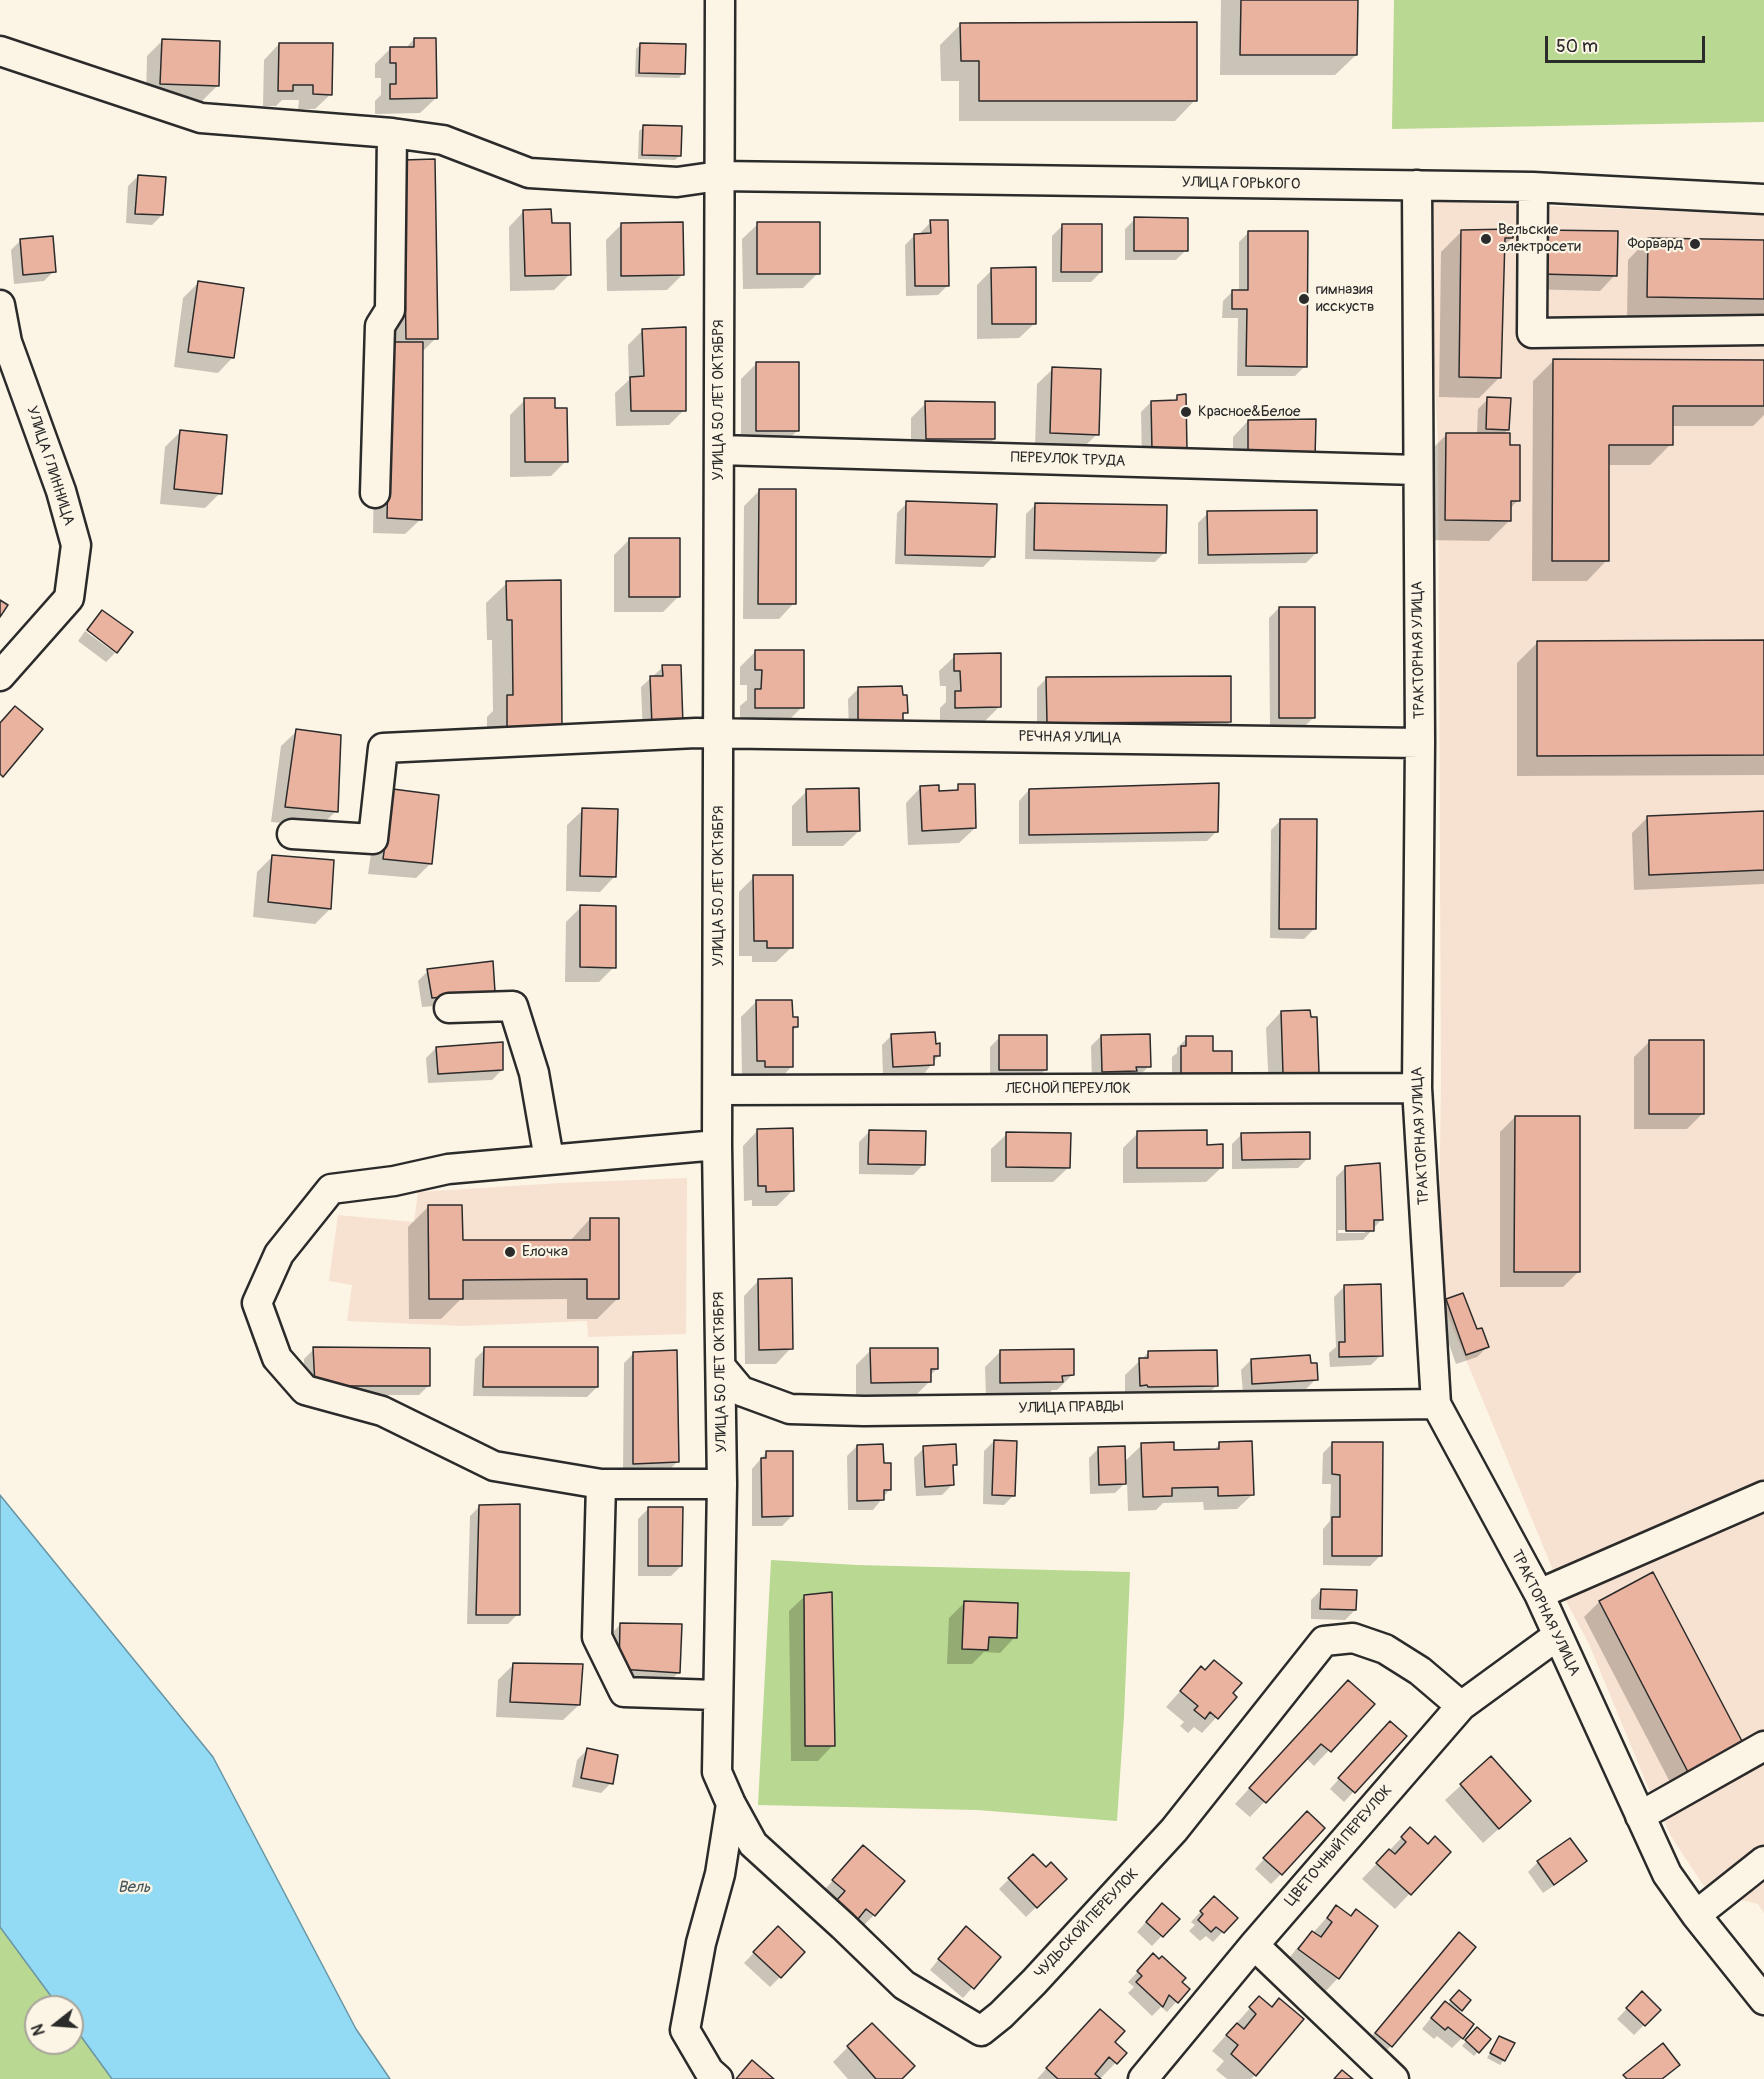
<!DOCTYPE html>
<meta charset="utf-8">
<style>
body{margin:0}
#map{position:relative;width:1764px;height:2079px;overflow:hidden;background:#fcf5e5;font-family:Pangolin,sans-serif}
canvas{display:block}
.north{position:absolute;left:24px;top:1995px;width:60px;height:60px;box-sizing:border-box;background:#fcf5e5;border:2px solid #a8a49b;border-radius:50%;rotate:253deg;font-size:16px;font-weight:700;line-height:24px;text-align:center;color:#2b2b2b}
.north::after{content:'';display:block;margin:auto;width:21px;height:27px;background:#2b2b2b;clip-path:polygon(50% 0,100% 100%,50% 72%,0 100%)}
.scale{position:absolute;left:1545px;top:36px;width:160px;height:27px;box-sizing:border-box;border:3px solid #2b2b2b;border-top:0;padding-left:8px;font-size:18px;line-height:21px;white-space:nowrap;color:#2b2b2b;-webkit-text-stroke:4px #fcf5e5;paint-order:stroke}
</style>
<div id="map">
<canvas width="1764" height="2079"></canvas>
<div class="north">N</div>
<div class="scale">50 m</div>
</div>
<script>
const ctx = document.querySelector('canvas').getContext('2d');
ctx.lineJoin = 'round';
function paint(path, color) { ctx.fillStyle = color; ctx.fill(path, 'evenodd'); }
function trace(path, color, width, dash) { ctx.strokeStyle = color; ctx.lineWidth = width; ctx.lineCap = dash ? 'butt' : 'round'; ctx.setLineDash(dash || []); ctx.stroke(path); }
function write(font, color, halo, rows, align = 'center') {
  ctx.font = font + ' Pangolin,sans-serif'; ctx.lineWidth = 4.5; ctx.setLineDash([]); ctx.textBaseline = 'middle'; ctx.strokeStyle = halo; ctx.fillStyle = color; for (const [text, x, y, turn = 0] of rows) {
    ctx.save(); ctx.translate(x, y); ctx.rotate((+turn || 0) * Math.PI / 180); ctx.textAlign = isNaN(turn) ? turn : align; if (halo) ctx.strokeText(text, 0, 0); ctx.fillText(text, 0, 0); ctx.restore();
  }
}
paint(new Path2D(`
 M1426,201l338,14v1698l-6,-9 -50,-12 -36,-54 -21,-44 -62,-150 -24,-45 -127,-307 3,-211 -3,-637z
 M687,1178l-1,156 -98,3 -1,-16 -124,5 -116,-5 5,-36 -23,-4 9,-66 76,7 4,-30 142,-9z`), '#f7e1d0');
paint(new Path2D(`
 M1394,0h370v122l-372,7z
 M771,1560l86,5 273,7 -6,144 -7,105 -140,-11 -219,-5z
 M0,1927l59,80h-23v36h36v-19l40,55h-112z`), '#b9d891');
const water = new Path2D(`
 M0,1495l213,262 143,272 34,50h-278l-40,-55v-17h-13l-59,-80z`);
paint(water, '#93dbf5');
trace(water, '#6995a4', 1.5);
paint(new Path2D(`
 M1221,0h135v55l-21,20h-115z
 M961,24l234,76 -20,21h-216v-40h-18l-1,-36z
 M414,39l22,59 -16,15 -45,1v-13l6,-6v-17h-6v-14l15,-15h15z
 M163,40l54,46 -15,15 -56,-2 1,-43z
 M279,44l52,50 -16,15h-17l1,-9h-17l-6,6h-13l1,-46z
 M641,44l42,29 -4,5 -44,-1 1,-28z
 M644,127l36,28 -5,5 -37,-1 1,-28z
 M138,176l24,39 -10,10 -26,-2 2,-37z
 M388,177l48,161 -14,14 -1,167 -16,15 -32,-1 3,-174z
 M524,211l26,14 20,49 -16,16 -44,1 -1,-64z
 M1135,219l51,31 -10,10h-51v-31z
 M931,222l17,63 -10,10 -32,1 -1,-51 10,-10h6v-3z
 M758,224l60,49 -15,15 -60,1 -1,-50z
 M621,225l61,50 -15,15 -60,1 -1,-51z
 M1062,226l39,46 -10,10h-39v-46z
 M1462,231l50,7 -9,8 -4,132 -20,20 -40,-1 2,-145z
 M1541,231l74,44 -15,16 -75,-2z
 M1249,232l56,134 -10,10h-58l1,-58h-16l1,-17 10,-10h6v-49z
 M1648,239l116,2v78l-137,-2 1,-57z
 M21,240l33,31 -10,10 -30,3 -3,-34z
 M992,270l43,53 -16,15 -42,1v-54z
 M198,283l35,74 -15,16 -44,-6 9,-69z
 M643,330l41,80 -15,15 -53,1 -1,-33 14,-13 -1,-35z
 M1554,360l210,1v54l-11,11h-82v18l-21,21h-42l-1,95 -20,21h-55l1,-200z
 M756,364l42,66 -16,16h-41v-67z
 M1053,369l44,65 -15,15 -47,-1 2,-64z
 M1178,396l-2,64 -34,1 -1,-49 10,-10h21z
 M1488,399l20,30 -5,6 6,11 9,54 -8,9v11l-21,21 -64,-1 1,-85 21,-21h30l1,-25z
 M525,400l29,10 12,51 -15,15 -41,1v-62z
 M926,403l68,36 -16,15h-67v-36z
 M1248,421l51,52 -66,-1v-35z
 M180,432l40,61 -15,15 -45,-4 5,-57z
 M759,491l35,112 -15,16h-36l1,-113z
 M907,503l86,54 -10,10 -88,-3 2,-51z
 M1036,504l129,48 -10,10 -130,-3 1,-45z
 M1208,513l108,40 -10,10 -108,1v-41z
 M630,539l49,57 -16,16h-49v-57z
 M507,583l53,148 -73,21v-35l6,-6 -1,-71h-5l-1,-37z
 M1279,608l34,110 -10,10h-33l-1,-110z
 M85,631l30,22 -9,9 -28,-21z
 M1764,642v133l-247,1v-113l20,-20z
 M756,651l46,56 -15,15h-47v-16l7,-6v-15h-7v-18z
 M955,656l45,50 -16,16h-44v-14l6,-6v-16h-6l-1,-15z
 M663,667l19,57 -39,11 -2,-48z
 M1047,678l183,44 -10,10h-183v-44z
 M858,689l48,23 -4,5 -53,16 -1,-34z
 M297,731l39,80 -15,15 -50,-4 10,-76z
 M959,786l16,42 -16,15 -51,2 -2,-42 15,-16 17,6 15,-1z
 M393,790l38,73 -15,15 -48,-4 10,-68z
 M1029,790l188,41 -10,10 -188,3v-43z
 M807,791l52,40 -16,15h-51v-40z
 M583,810l32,66 -15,16 -34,-1 1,-66z
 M1764,813v71l-130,6 -2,-57 16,-16z
 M1281,820l33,109 -10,10 -34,-1 1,-108z
 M272,857l58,52 -15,15 -62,-7 4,-45z
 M754,877l38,70 -16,15h-24v-6h-13v-64z
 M581,907l33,60 -15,15h-34l1,-60z
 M428,971l66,21 -10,10 -62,5 -4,-26z
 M757,1001l34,17 6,9 -5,4v35l-15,16 -35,-6 -1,-59z
 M1281,1012l36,60 -15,16 -33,1 -3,-61z
 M892,1035l42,10 5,10 -16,20 -40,2 -1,-32z
 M1101,1036l48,30 -10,10 -47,5 -1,-35z
 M1000,1037l46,32 -10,10h-46v-32z
 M1187,1038l24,14 19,22 -10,10h-48v-27l5,-4v-5z
 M1650,1041l52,73 -15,15h-53v-72z
 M436,1048l66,22 -10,10 -64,3 -2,-25z
 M1515,1117l63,155 -15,15h-63v-155z
 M758,1130l34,61 -15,15h-25v-6l-8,1 -1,-55z
 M869,1132l54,33 -10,10 -54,-1v-32z
 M1138,1133l67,13 17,21 -16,15 -83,1v-35z
 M1007,1134l62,33 -16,15h-62v-33z
 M1242,1134l66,24 -10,10 -66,1v-25z
 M1346,1167l35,53 -18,20 -27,1v-64zM1338,1230h27v3h-27z
 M429,1206l32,36 109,-1 20,-22 28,79 -21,21h-30v-20l-107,1 -19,19h-32l-1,-92z
 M759,1280l32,68 -15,16h-31l-1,-68z
 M1344,1287l37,68 -10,10 -41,2 -1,-14 7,-6 -2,-50z
 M1463,1295l13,36 11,16 -10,10 -21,7 -19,-54 9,-10z
 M314,1349l115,36 -10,10h-114l-1,-36z
 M485,1349l112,38 -10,10 -114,-1 2,-37z
 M871,1350l66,19 -8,7v6l-15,15h-58v-32z
 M1001,1351l71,24 -15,15h-5l-6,7 -60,1 -1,-31z
 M1149,1352l67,34 -15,15 -76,-1v-25z
 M634,1353l43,109 -10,10 -44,1 1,-110z
 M1251,1360l65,19 -10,10 -63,4 -2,-23z
 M994,1441l20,54 -10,10 -21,-1 1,-53z
 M1333,1443l47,113 -10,10 -47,-1v-36l7,-8 1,-37h-9l1,-31z
 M1220,1444l33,50 -16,15 -33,1 -1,-8 -40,1 -7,7 -28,1 -1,-30 -12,12 -25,1 -1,-36 10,-10 25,14 18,-17 30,7 41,-2z
 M857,1446l25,19 8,24 -17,21h-25l-1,-54z
 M924,1448l31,16 -4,4 1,17 -10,10 -26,1 -2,-38z
 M766,1453l26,63 -10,10h-30v-57z
 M480,1506l38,108 -10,10h-41l3,-108z
 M648,1509l33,57 -10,10h-33v-57z
 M1653,1574l88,169 -69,43 -88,-169 15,-15z
 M1321,1590l34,20 -10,10 -34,-1v-19z
 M805,1596l28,149 -15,16h-27l-2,-150z
 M964,1603l51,34 -15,16 -16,-1 -12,12h-25l2,-46z
 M621,1624l58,48 -15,15 -59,-3v-44z
 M514,1664l65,41 -16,15 -67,-3 2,-37z
 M1201,1668l34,29 -33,36 -8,-6 -6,6 -8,-7 4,-4 -18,-15z
 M1333,1697l40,7 -59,62 -8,-8 -56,59 -15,-13z
 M1380,1733l25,3 -61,66 -14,-13z
 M587,1750l24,33 -10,10 -29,-6 5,-27z
 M1491,1758l22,58 -30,27 -38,-43z
 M1297,1823l-16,51 -10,10 -16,-15z
 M1410,1829l18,16 21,7 -54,57 -33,-30z
 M863,1847l11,68 -15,15 -41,-33z
 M1032,1856l14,14 19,9 -39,38 -27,-28z
 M1585,1861l-10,10 -32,22 -15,-21 10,-10z
 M1336,1907l14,10 26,9 -38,52 -15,16 -39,-29 13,-17 15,-16 1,1z
 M1204,1908l32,10 -23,24 -7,-6 -6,5 -11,-10 6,-6 -4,-3z
 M1152,1915l26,4 -26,27 -15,-14z
 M1459,1934l15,13 -83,99 -15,15 -15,-12 83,-100z
 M768,1938l12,39 -10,10 -26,-24z
 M956,1938l43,19 -36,41 -33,-28z
 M1144,1965l36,17 8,7 -21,23 -6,-5 -9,9 -24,-23 6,-6 -6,-5z
 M1642,1993l17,17 -25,25 -17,-16z
 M1455,1996l14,5 -11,12 4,25 -10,10 -15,-12 -3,3 -12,-10 13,-16 10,-10 2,2z
 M1259,1998l-4,77 -4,4h-24l-11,-9 8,-9 -12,-10z
 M1085,2026l28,16 12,11 -25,26h-63z
 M1473,2033l5,19 -4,4 -12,-10z
 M1500,2037l4,23 -4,5 -13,-7z
 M848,2047l52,32h-52l-15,-17z`), '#0003');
const building = new Path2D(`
 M1241,0h117l-1,55h-117z
 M1197,22v79h-218v-40h-18l-1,-38z
 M414,38h22l1,60 -47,1v-15h6v-21h-6v-16h24z
 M162,39l58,2 -1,45 -59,-2z
 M279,43h54l-1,52 -19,-1v-9h-20v6h-15z
 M640,43l46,1 -1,30 -46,-1z
 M643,125l39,1 -1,30 -39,-1z
 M435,159l3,180h-32l-3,-179z
 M138,175l28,2 -3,38 -28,-1z
 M551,209l1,14h18l1,52 -46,1 -2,-66z
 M1134,217l54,1v33h-54z
 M930,220h18l1,66h-34l-1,-52 17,-1z
 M683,222l1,53 -63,1v-53z
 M757,222h63v52h-63z
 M1062,224h40v48h-41z
 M1513,229v9h-8l-4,140 -42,-1 2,-147z
 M1540,230l78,1 -1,45 -77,-2z
 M1248,231h60l-1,136 -61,-1 1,-57h-15v-19h16z
 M53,236l3,36 -33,3 -3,-36z
 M1648,238l116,2v59l-117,-2z
 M1036,267v57h-44l-1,-56z
 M198,281l46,7 -10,70 -46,-6z
 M686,327v84h-55l-1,-34 14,-1 -2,-47z
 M391,342h32l-1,178 -35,-2z
 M1553,359l211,1v46h-91v39h-64v116h-57z
 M756,362h43v69h-43z
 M1052,367l49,2 -2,66 -49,-2z
 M1186,394l1,57h-35l-1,-50 26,-1v-5z
 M1487,397l24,1 -2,32 -23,-1z
 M524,398h31v10h12l1,54h-43z
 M925,401l70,1v37h-69z
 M1316,419l-1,39h-67v-38z
 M180,430l47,5 -5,59 -48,-5z
 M1446,433h64v12h10v56h-9v20l-66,-1z
 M759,489h37v115h-38z
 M906,501l91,3 -2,53 -90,-2z
 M1035,503l132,2 -1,48 -132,-3z
 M1317,510v43l-109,2 -1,-44z
 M629,538h51v59h-51z
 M561,580l1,151 -55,1v-37h6l-1,-75h-5l-1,-39z
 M0,600l8,5 -8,12z
 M1279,607h36v111h-36z
 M102,610l31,22 -16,21 -30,-23z
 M1764,640v115l-227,1v-115z
 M755,650h49v58h-49v-19h6l1,-19h-7z
 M1001,653v54l-46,1v-17h6l-1,-20h-6v-17z
 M662,665h19l2,60 -31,1 -2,-50h13z
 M1231,676v46l-184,1 -1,-46z
 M902,686l1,9h4l1,18h-5v10l-45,1v-37z
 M15,706l28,23 -40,48 -3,-3v-51z
 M296,729l45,6 -3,77 -53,-5z
 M1219,783l-1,49 -189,3v-46z
 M958,784h17l1,44 -54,3 -2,-45 19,-1v6l19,-1z
 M859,788l1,43 -53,1 -1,-43z
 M393,789l46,6 -7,69 -49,-5z
 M582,808l36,1 -2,68 -36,-1z
 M1764,811v59l-115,5 -2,-59z
 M1280,819h37l-1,110h-37z
 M272,855l62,5 -3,49 -63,-7z
 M753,875h40v73h-26v-7h-13z
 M580,905l36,1v62l-36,-1z
 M493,961l2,31 -63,6 -5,-29z
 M756,1000h36l1,17h5v10h-5v40h-28v-6h-8z
 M1310,1010l1,7h6l2,56 -36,1 -2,-63z
 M935,1032l1,12 4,-1v13h-6v9l-41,2 -2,-33z
 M1150,1034l1,33h-15l1,4 -35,1 -1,-37z
 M999,1035h48v35h-48z
 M1186,1036h27v15h19v23h-51v-28h5z
 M1649,1040h55v74h-55z
 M503,1042v28l-65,4 -2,-27z
 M1515,1116h65v156h-66z
 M793,1128l1,63 -28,1v-6h-8l-1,-57z
 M869,1130l57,1 -1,34 -57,-1z
 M1207,1130v15l16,-1v24h-86v-37z
 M1006,1132l65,1 -1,35 -64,-1z
 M1310,1132v27l-68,1 -1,-27z
 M1380,1163l3,57h-9v11h-28l-1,-65z
 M428,1205h34l1,35h127v-22h29v81h-32v-20l-124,1v19h-34z
 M792,1278l1,71 -34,1 -1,-71z
 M1381,1284l2,72 -44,1v-15h6l-1,-57z
 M1463,1293l14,36 5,-1 7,19 -23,8 -20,-56z
 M313,1347l117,1v38h-115z
 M484,1347h114v40h-115z
 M870,1348h68v21h-7v13l-60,1z
 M1074,1349v26l-12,1 1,6 -63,1v-33z
 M677,1350l2,112 -46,2v-112z
 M1217,1350l1,36 -70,1 -1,-2 -7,1 -1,-28h9v-7z
 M1310,1355l1,8h6l1,17 -66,4 -1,-25z
 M994,1440l23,1 -2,55 -23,-1z
 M1252,1441l2,54 -36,1v-9l-46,1v8l-29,1 -2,-54 33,-1v8l45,-1v-7z
 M1332,1442h51l-1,114h-50v-39h8v-42l-8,-1z
 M883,1444l1,19h7v27h-7v10l-27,1v-56z
 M956,1444l1,21h-4l1,20 -29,2 -2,-41z
 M1125,1446l1,38 -27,1 -1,-38z
 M766,1451h27v65l-31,1 -1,-59h5z
 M520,1504v111h-44l3,-110z
 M648,1507h35l-1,59h-34z
 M1653,1572l90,171 -55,29 -89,-171z
 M1321,1589l36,1 -1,20 -36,-1z
 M832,1592l3,154h-30l-1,-151z
 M964,1601l54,2 -1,35 -28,-1 -1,13 -26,-1z
 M620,1623l62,1 -2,49 -61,-4z
 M1214,1660l28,23 -9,10 4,4 -19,22 -8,-7 -5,7 -11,-9 4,-4 -18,-15 21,-25 4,4z
 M513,1663l70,1 -3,41 -70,-3z
 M1348,1680l27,24 -44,48 -10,-8 -55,59 -17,-15z
 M1390,1721l17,15 -52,57 -17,-15z
 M587,1748l31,7 -5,29 -32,-6z
 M1491,1756l40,45 -32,28 -39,-45z
 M1307,1811l18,17 -43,47 -19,-17z
 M1410,1827l18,17 7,-8 16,16 -40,43 -35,-32 13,-14 6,5 11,-12 -5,-5z
 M1570,1838l17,23 -33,24 -17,-24z
 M863,1845l42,36 -30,35 -9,-7 -8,10 -22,-18 9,-10 -13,-11z
 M1033,1854l13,13 5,-5 16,17 -30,29 -29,-30z
 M1214,1896l24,22 -14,15 -8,-6 -5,5 -13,-12 5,-6 -3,-3z
 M1162,1903l18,16 -17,18 -17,-15z
 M1336,1905l15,11 5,-7 22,17 -39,53 -41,-30 14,-18 9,6 11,-15 -5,-4z
 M778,1926l27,26 -24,26 -28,-26z
 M966,1926l35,31 -27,32 -36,-30z
 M1459,1932l17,15 -84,100 -17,-14z
 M1153,1953l6,6 3,-3 24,22 -4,4 8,7 -12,14 -9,-8 -6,12 -27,-25 6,-6 -5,-5z
 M1459,1990l12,10 -9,11 -12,-11z
 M1642,1991l19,19 -16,16 -19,-18z
 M1259,1996l13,11 7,-9 25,21 -48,57 -25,-22 7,-9 -12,-10 11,-12 7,6 12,-15 -7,-7z
 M1445,2001l29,23 -11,15 -15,-12 -3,3 -14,-12z
 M1100,2009l25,22 -10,11 12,11 -10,11 -8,-7 -14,17 6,5h-43l-12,-11z
 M872,2023l43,43 -13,13h-26l-29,-33z
 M1477,2027l14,12 -12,14 -14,-13z
 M1499,2036l16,7 -10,18 -15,-8z
 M1663,2043l17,22 -18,14h-35l-4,-4z
 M752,2060l22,19h-38z
 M1342,2070l11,9h-19z`);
paint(building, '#eab3a0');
trace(building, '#2b2b2b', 1.5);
const minor = new Path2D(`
 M720,0l-3,1145 5,339 -5,288 14,32 22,40 90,82 61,59 77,46 20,-16 33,-33 140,-152 150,-189 29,-3 32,11 35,22 41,35
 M0,51l201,67 191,15 51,7 86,33 148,9 42,-6 814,11 231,12
 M1417,185l3,558 -3,345 19,316 103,190 128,280 29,41 68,85
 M1533,187l-1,146 232,-3
 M0,305l7,37 54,149 15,54 -7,53 -69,78
 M719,450l698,20
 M375,493l5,-167 10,-16 2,-177
 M292,834l81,5 10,-91 313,-15 724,10
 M449,1008l64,-2 21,67 15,86
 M718,1090l699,-2
 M717,1145l-269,24 -54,12 -63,8 -52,65 -22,49 20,55 28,32 77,21 112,55 107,18h121
 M721,1367l20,24 49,18 74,2 572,-7
 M601,1484l-4,153 27,55 93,3
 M1539,1594l225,-98
 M1640,1816l124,-70
 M1696,1915l68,-54
 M1254,1945l140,134
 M718,2079l-9,-8 -24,-41 16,-87 19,-69 11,-70
 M1143,2079l111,-134 207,-239 96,-70`);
trace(minor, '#2b2b2b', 33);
trace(minor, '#fcf5e5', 28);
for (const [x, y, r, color] of [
 [1486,239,6,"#2b2b2b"],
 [1695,244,6,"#2b2b2b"],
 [1304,299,6,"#2b2b2b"],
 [1186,412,6,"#2b2b2b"],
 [510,1252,6,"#2b2b2b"]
]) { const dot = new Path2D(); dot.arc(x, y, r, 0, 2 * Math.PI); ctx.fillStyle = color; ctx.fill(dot); trace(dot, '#fcf5e5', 2); }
write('15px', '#2b2b2b', '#fcf5e5', [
 ["УЛИЦА ГОРЬКОГО",1241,184,1],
 ["УЛИЦА 50 ЛЕТ ОКТЯБРЯ",719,400,-90],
 ["ПЕРЕУЛОК ТРУДА",1068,460,2],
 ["УЛИЦА ГЛИННИЦА",50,466,72],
 ["ТРАКТОРНАЯ УЛИЦА",1419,650,-91],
 ["РЕЧНАЯ УЛИЦА",1070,738,1],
 ["УЛИЦА 50 ЛЕТ ОКТЯБРЯ",719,886,-90],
 ["ЛЕСНОЙ ПЕРЕУЛОК",1068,1089],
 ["ТРАКТОРНАЯ УЛИЦА",1421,1136,-93],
 ["УЛИЦА 50 ЛЕТ ОКТЯБРЯ",721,1372,-91],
 ["УЛИЦА ПРАВДЫ",1071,1408,-1],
 ["ТРАКТОРНАЯ УЛИЦА",1545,1613,64],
 ["ЦВЕТОЧНЫЙ ПЕРЕУЛОК",1339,1846,-49],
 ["ЧУДЬСКОЙ ПЕРЕУЛОК",1087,1924,-47]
]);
write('15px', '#2b2b2b', '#fcf5e5', [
 ["Вельские",1498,230],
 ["электросети",1498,247],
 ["Форвард",1683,244,"right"],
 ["гимназия",1316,290],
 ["исскуств",1316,307],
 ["Красное&Белое",1198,412],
 ["Елочка",522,1252]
], 'left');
write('italic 16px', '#45575e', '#fcf5e5', [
 ["Вель",134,1888]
]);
</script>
